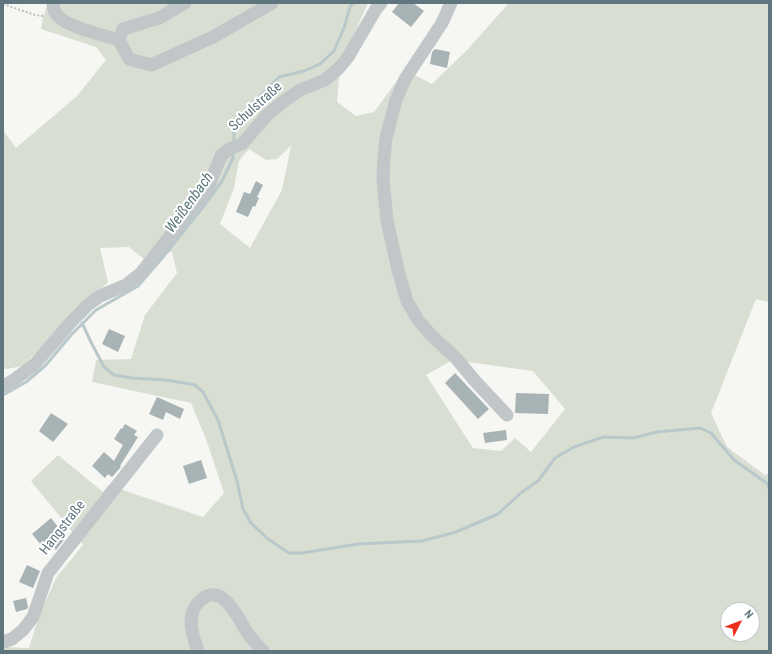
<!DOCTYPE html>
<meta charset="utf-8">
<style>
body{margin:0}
#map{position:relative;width:772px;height:654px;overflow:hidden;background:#f6f6f3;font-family:"Roboto Condensed",sans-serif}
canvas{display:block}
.frame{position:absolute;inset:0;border:4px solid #60767f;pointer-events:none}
.north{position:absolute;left:720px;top:602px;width:40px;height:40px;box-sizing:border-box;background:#fff;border:1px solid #bfc8cc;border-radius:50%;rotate:48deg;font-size:11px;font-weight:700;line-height:16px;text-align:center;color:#60767f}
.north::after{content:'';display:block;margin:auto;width:14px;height:18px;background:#ed301c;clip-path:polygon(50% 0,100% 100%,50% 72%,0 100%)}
</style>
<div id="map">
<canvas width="772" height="654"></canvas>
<div class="frame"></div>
<div class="north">N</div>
</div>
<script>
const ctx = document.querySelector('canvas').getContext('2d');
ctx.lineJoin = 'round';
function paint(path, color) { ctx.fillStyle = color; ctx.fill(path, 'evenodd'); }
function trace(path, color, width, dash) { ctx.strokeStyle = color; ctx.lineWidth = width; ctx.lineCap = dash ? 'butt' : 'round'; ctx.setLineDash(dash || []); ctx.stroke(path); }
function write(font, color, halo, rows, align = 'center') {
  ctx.font = font + ' "Roboto Condensed",sans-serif'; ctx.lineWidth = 4; ctx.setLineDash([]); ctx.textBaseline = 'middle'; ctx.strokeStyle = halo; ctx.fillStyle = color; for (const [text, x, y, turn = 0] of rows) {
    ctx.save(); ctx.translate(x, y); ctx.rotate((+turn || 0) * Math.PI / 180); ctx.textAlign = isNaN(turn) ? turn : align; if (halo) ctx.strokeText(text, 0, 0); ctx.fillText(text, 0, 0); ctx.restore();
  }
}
paint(new Path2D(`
 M48,3h320l-12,27 -17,47 -2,25 19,14 18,-4 31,-42 27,14 36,-35 41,-46h260v299l-13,-3 -45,114 16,34 38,28 4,-2v178h-766v-4l26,1 9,-29 18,-41 27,-33 -52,-64 27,-26 45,37 5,-7 95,32 21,-24 -18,-54 -15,-36 -99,-21 4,-22 35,-1 14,-44 32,-42 -5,-21 -28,7 -15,-12 -29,1 8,34 -53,51 -32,33 -16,3 -4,-1v-238l13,18 60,-51 30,-37 -10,-13 -55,-18 2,-12zM291,146l-9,44 -32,58 -30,-24 14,-36 5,-27 10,-12 17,11 11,-1zM453,360l80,11 32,38 -34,43 -16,-14 -14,13 -28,-3 -47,-73zM728,610h24v24h-24z`), '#d9ded3');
trace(new Path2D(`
 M234,144v-14l15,-23 30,-30 25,-6 16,-7 14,-13 10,-23 6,-21 3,-4
 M82,323l9,19 13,25 10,8 18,3 34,2 29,5 8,7 15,28 19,61 6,28 8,14 17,16 21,14h13l56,-9 64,-3 34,-9 42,-18 24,-22 16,-11 17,-23 19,-11 29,-10 30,1 24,-6 43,-4 11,5 23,27 34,24 1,5
 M3,395l23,-13 19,-16 26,-31 25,-25 42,-24 25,-29 40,-50 19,-26 11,-23v-6`), '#b9c8ca', 3);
paint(new Path2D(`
 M399,3h14l11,8 -13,16 -19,-15z
 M435,49l15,3 -3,16 -17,-4 2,-12z
 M256,181l7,4 -6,12 2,1 -4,9 -2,-1 -5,11 -12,-5 8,-20 6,2z
 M109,329l16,7 -7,16 -16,-8z
 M455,373l34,36 -11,10 -33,-36z
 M516,393l33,1 -1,20 -33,-1z
 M157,397l27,12 -4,10 -14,-7 -3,8 -14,-6z
 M51,413l17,11 -15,18 -14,-11z
 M125,424l12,7 -3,4 4,2 -18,29 1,1 -9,10 -4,-3 -3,4 -13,-12 12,-14 10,9 9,-16 -9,-6 7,-11 1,1z
 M506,430l1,10 -22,3 -2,-10z
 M201,460l6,18 -18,6 -6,-18z
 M51,518l15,19 -10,13 -7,-9 -7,5 -10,-12z
 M27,565l13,6 -7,17 -14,-6z
 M26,598l2,9 -1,2 -11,3 -3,-11z`), '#a8b3b6');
trace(new Path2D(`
 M3,4l32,11 9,1`), '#bbbfc1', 2, [2, 2]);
trace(new Path2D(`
 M53,3c0,5 2,11 6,14 11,11 44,18 60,23l10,19 22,6 62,-28 59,-34
 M451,3l-9,20 -37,56 -9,21 -10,38 -2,19 -1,21 4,43 11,49 9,31 11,19 13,15 25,23 19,23 32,34
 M119,40l4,-11 36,-11 26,-15
 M3,386l11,-6 21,-16 37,-43 17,-17 11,-8 26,-11 15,-12 67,-85 13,-32 8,-7 13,-5 25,-29 17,-14 16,-11 25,-10 14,-12 9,-11 28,-48 5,-6
 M3,642l9,-3 11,-9 10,-13 15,-44 109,-138
 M198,651c-5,-14 -12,-34 -1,-47 23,-27 40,12 50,28 5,7 10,14 16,19`), '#c1c7c9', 13);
write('14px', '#60767f', '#fff', [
 ["Schulstraße",256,107,-42],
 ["Hangstraße",63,528,-52]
]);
write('italic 15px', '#5a777b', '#fff', [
 ["Weißenbach",190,203,-54]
]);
</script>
